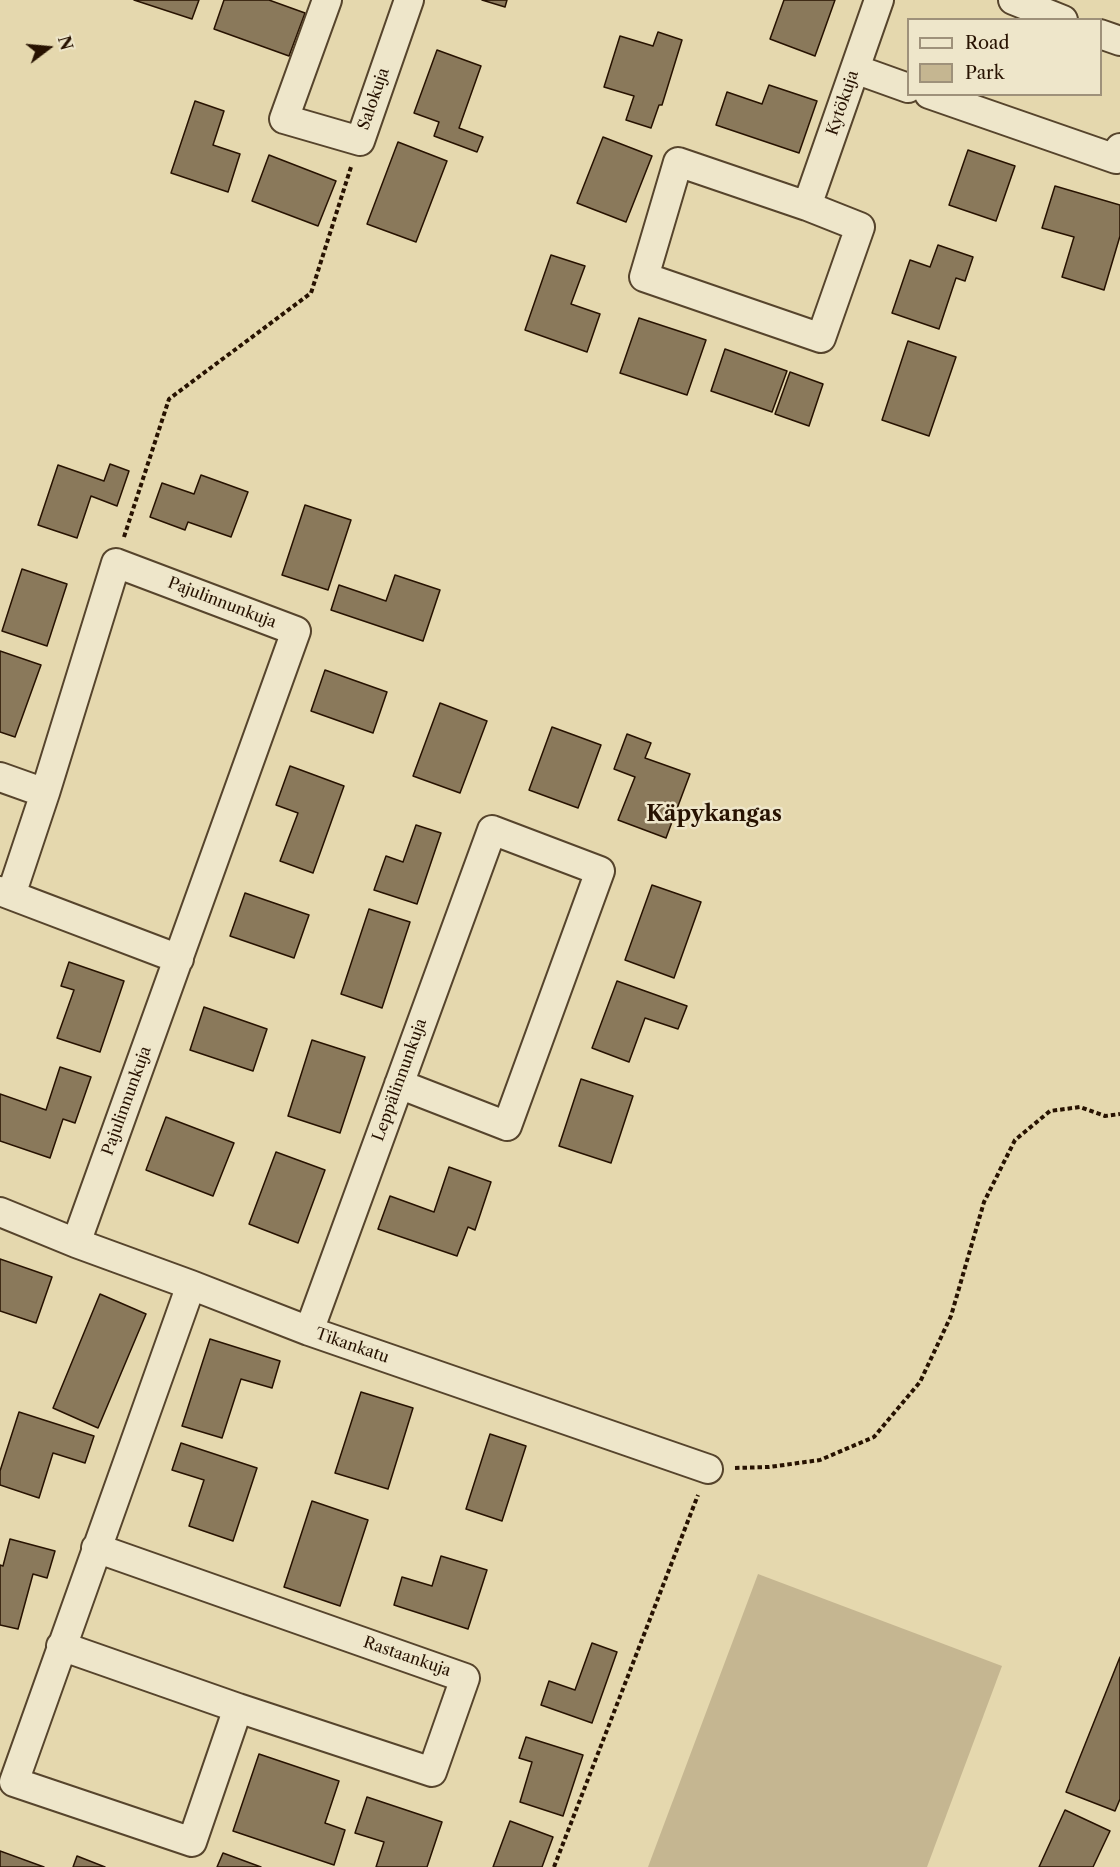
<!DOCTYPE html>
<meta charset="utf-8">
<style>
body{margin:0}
#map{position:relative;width:1120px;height:1867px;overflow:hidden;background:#e5d8ae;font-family:"Libre Caslon Text",serif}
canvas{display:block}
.legend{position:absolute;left:907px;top:18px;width:195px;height:78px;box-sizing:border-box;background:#eee6ca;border:2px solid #9e917a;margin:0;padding:8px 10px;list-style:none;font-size:18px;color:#271201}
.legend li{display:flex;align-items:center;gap:12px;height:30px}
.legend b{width:30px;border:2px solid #9e917a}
.north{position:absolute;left:18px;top:18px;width:60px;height:60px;-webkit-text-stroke:4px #eee6ca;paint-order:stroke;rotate:74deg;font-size:16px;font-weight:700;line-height:24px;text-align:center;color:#271201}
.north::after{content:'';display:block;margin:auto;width:21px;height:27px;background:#271201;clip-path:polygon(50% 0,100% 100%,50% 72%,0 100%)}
</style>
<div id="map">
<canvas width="1120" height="1867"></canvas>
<ul class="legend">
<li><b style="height:8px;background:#eee6ca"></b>Road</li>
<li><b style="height:16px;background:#c5b691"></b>Park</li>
</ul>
<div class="north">N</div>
</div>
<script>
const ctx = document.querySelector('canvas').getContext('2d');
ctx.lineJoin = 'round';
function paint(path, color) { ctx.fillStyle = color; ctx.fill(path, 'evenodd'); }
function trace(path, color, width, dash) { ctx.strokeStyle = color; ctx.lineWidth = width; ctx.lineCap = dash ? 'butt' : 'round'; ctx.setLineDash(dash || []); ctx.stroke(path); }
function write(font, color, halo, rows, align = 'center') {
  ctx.font = font + ' "Libre Caslon Text",serif'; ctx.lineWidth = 5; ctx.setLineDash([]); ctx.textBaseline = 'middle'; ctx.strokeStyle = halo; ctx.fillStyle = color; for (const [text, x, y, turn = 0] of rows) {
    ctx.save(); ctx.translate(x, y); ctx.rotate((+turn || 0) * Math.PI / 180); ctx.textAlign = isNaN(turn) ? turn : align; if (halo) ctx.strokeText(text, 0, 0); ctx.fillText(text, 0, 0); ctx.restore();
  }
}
paint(new Path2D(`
 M758,1574l244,92 -75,201h-279z`), '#c5b691');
const building = new Path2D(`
 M134,0h65l-7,19z
 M224,0h45l36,13 -16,43 -75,-27z
 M482,0h25l-2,7z
 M784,0h51l-20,56 -45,-17z
 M658,32l24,8 -20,65h-3l-8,23 -25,-8 8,-24 -30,-9 16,-51 33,10z
 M437,50l44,16 -22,62 24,9 -6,15 -43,-16 5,-14 -25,-9z
 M769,85l48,16 -18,52 -83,-28 11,-33 35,12z
 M195,101l29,10 -11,34 27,9 -12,38 -57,-19z
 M603,137l49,19 -26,66 -49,-19z
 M398,142l49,19 -31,81 -49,-18z
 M968,150l47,16 -19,55 -47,-16z
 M269,155l67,26 -18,45 -66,-25z
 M1055,186l65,19v31l-16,54 -42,-13 12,-40 -32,-9z
 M938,245l35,12 -8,24 -9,-3 -17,51 -47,-16 18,-53 20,7z
 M551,255l34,11 -14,38 29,10 -13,38 -62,-22z
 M639,318l67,22 -19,55 -67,-22z
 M908,341l48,16 -27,79 -47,-16z
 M725,349l62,22 -15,41 -61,-21z
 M790,372l33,12 -14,42 -34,-12z
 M110,464l19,7 -12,35 -26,-10 -14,42 -39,-13 20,-60 46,16z
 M201,475l47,17 -17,45 -43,-15 -3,8 -35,-13 12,-34 32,11z
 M305,505l46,15 -23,70 -46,-15z
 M22,569l45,15 -20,62 -45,-15z
 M395,575l45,15 -17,51 -92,-31 8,-25 47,16z
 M0,651l41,14 -26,72 -15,-5z
 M325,670l62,22 -14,41 -62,-22z
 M440,703l47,18 -27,72 -47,-17z
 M552,727l49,18 -23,63 -49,-18z
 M627,734l24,9 -6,15 45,16 -24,64 -48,-18 17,-43 -21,-8z
 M290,766l54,20 -31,87 -33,-12 18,-48 -22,-8z
 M416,825l25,8 -24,71 -43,-14 12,-34 17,6z
 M652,885l49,17 -27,76 -49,-18z
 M245,893l64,22 -15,43 -64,-22z
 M369,909l41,13 -28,86 -41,-14z
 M69,962l55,19 -24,71 -43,-14 17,-48 -13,-4z
 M617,981l70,25 -9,23 -33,-11 -16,44 -37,-14z
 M204,1007l63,22 -14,42 -63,-21z
 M312,1040l53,17 -25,76 -52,-17z
 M60,1067l31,10 -16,46 -12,-4 -13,39 -50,-17v-47l46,16z
 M581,1079l52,17 -22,67 -52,-17z
 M166,1117l68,26 -21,53 -67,-26z
 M276,1152l49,18 -27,73 -49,-19z
 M449,1167l42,15 -16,48 -7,-3 -11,29 -79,-27 12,-33 44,16z
 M0,1259l52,18 -16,46 -36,-12z
 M100,1294l46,20 -48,114 -45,-20z
 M210,1339l70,22 -8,27 -31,-9 -19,59 -40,-12z
 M361,1392l52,16 -25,81 -53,-16z
 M19,1412l75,24 -9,27 -32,-10 -14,45 -39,-13v-14z
 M490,1434l36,12 -24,75 -36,-12z
 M181,1443l76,25 -24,73 -44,-15 15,-46 -32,-10z
 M312,1501l56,19 -28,86 -56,-19z
 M10,1539l45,12 -8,27 -14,-4 -15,55 -18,-4v-60l3,1z
 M441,1556l46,14 -19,59 -74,-24 8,-28 30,9z
 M592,1643l25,9 -25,71 -51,-18 8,-24 26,9z
 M1120,1657v142l-5,12 -49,-19z
 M526,1737l57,18 -20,61 -43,-14 12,-40 -13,-4z
 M259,1754l80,27 -14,42 20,7 -11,35 -101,-34z
 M367,1797l75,25 -15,45h-51l8,-25 -29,-9z
 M1065,1810l45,21 -17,36h-54z
 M510,1821l43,16 -11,30h-49z
 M0,1851l44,16h-44z
 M223,1853l38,14h-44z
 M77,1856l28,11h-32z`);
paint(building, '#8a795b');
trace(building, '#271201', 1.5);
const street = new Path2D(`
 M327,0l-43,119 76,22 49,-141
 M1013,0l50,20
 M1100,34l20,7
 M855,69l53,19
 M929,94l187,65 4,-11
 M678,162l129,44 53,21 -39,111 -177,-61z
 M807,206l72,-206
 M0,777l45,16
 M0,891l179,68
 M11,895l34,-102 71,-230 180,68 -220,612
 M0,1212l76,31 115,42 118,46 399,138
 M309,1331l183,-501 108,41 -93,255 -108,-42
 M96,1548l369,130 -33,94 -194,-64 -46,134 -178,-60 177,-497
 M61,1646l177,62`);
trace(street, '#56442c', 32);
trace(new Path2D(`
 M124,537l45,-138 142,-106 40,-126
 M735,1468l34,-1 51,-7 54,-23 46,-55 31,-66 33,-114 31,-62 35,-29 30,-4 25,9 15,-2
 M554,1867l144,-372`), '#271201', 4, [4.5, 3]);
trace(street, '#eee6ca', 28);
write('16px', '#271201', '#eee6ca', [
 ["Salokuja",374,99,-71],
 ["Kytökuja",843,103,-71],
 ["Pajulinnunkuja",222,603,21],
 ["Leppälinnunkuja",400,1080,-70],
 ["Pajulinnunkuja",127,1101,-70],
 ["Tikankatu",352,1346,19],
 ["Rastaankuja",407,1657,19]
]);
write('bold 22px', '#271201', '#eee6ca', [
 ["Käpykangas",714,815]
]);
</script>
